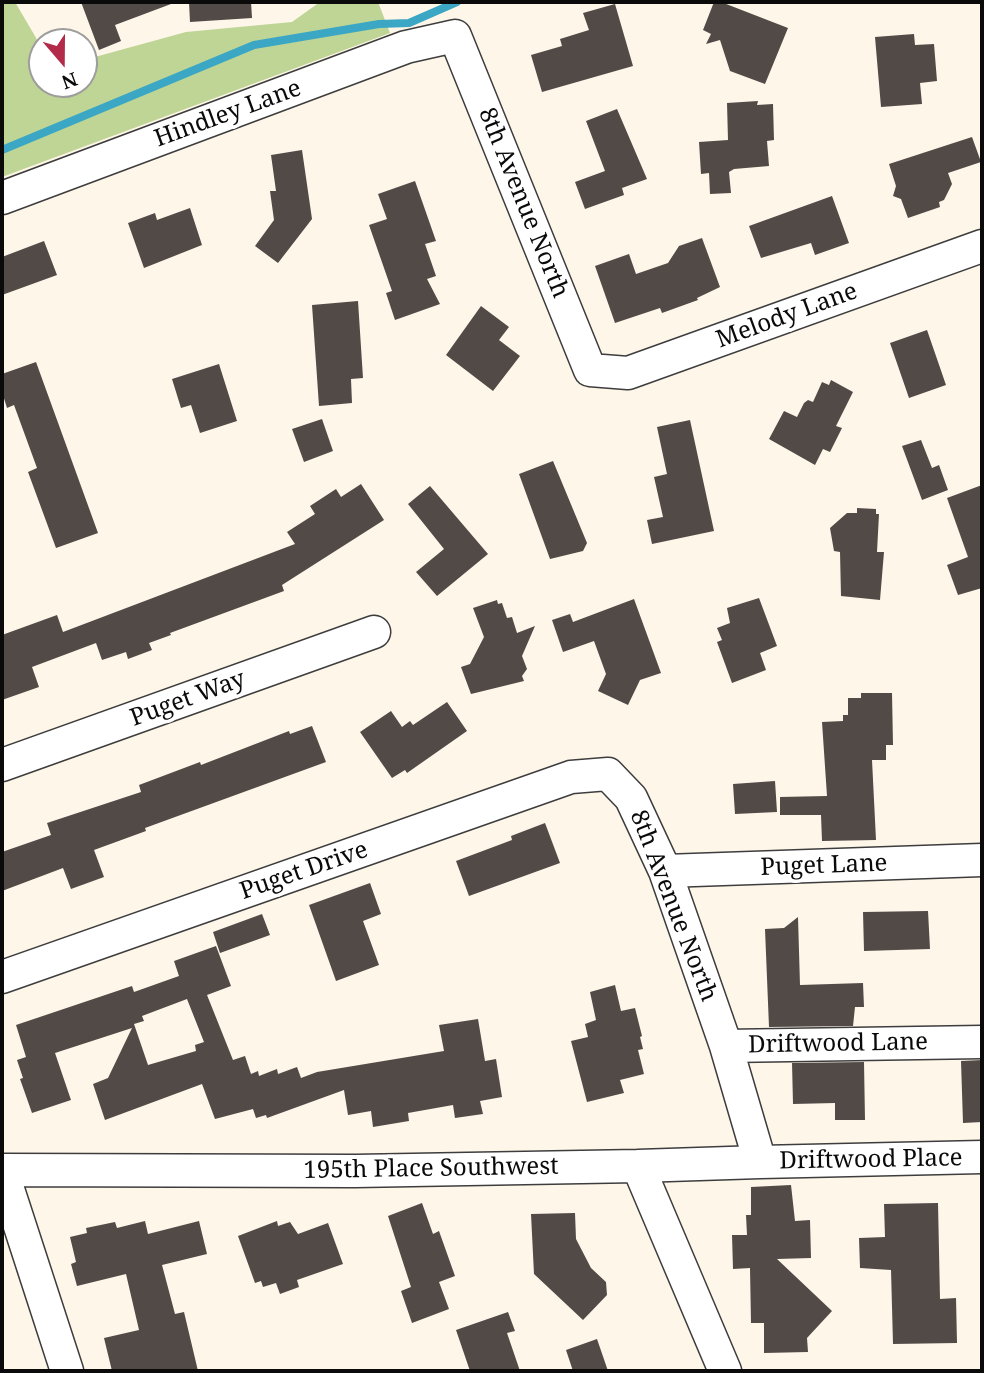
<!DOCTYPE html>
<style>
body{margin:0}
#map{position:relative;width:984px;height:1373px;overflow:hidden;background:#fef6e9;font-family:"Noto Serif",serif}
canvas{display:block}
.frame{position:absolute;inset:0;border:4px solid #0a0a0a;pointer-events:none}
.north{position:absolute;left:28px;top:28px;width:70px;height:70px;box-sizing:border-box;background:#fff;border:2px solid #9d9d9d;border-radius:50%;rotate:160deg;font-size:19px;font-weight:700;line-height:28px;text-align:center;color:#0a0a0a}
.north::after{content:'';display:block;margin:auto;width:24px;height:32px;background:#b22b49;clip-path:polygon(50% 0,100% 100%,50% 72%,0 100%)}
</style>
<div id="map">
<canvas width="984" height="1373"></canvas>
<div class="frame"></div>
<div class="north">N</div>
</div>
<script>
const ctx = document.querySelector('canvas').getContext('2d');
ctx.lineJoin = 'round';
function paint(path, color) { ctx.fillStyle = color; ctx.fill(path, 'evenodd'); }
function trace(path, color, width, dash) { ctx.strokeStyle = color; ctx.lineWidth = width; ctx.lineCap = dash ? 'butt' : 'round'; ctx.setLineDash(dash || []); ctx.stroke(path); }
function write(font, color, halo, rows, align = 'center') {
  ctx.font = font + ' "Noto Serif",serif'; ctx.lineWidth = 7; ctx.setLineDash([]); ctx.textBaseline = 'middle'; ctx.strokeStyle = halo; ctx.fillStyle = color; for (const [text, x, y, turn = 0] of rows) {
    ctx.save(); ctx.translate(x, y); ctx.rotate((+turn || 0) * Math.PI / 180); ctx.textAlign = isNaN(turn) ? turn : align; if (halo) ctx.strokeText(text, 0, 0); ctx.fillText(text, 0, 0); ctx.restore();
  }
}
paint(new Path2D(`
 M2,2h13l27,46v36h42v-24l102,-28 106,-10 28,-20h58l12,31 -388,144z`), '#bed595');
trace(new Path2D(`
 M2,150l252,-105 125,-21 30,-1 48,-21`), '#3ba7c5', 8);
paint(new Path2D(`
 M81,2h89l1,2 -56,21 6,16 -22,9z
 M189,2h62l1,16 -62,4z
 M714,2h7l67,26 -23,56 -35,-13 -10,-31 -14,4 5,-10 -8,-4z
 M615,4l18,62 -91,26 -11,-37 31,-9 -2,-7 29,-9 -6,-17z
 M914,34l1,11 19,-1 3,37 -17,2 2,21 -41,3 -6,-70z
 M758,101l-1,4 16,-1 1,36 -7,1 2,25 -35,3 -5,3 2,21 -21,1 -1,-21 -8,1 -2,-32 29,-2 -1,-37z
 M617,109l30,70 -25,9 2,7 -39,14 -10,-27 30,-11 -19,-50z
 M972,137l9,25 -33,11 4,11 -8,16 -5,2 1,5 -32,11 -7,-19 -8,-3 3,-10 -7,-22z
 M302,150l10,69 -34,44 -23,-17 19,-26 -4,-29h6l-5,-36z
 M415,181l21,60 -11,3 11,32 -9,3 13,25 -45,16 -9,-27 6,-2 -23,-66 18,-6 -9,-25z
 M832,196l17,47 -34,12 -4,-12 -50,15 -12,-32z
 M190,208l12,37 -58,23 -16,-45 27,-10 2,7z
 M702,238l18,49 -23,11 1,2 -36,13 -2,-5 -45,15 -20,-57 34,-12 7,20 32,-11 11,-17z
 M44,241l13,34 -55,20v-38z
 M358,301l5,77 -12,1 1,24 -33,3 -7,-101z
 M481,306l28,21 -10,13 21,16 -27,35 -47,-36z
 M927,330l19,55 -37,13 -19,-55z
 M36,362l62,171 -42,15 -28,-76 9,-4 -23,-63 -7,3 -5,-16v-18z
 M219,364l18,57 -37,12 -9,-28 -10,3 -9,-29z
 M831,380l22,12 -17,34 6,2 -12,24 -7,-3 -8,16 -46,-26 15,-28 13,6 7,-14 4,-3 5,2 9,-20 7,3z
 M322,419l11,32 -29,11 -12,-33z
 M690,420l24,111 -62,13 -5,-24 16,-3 -9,-40 13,-3 -10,-47z
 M921,440l11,28 7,-3 9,25 -26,10 -20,-54z
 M553,461l34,82 -4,8 -33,8 -31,-85z
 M361,484l23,36 -102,65 2,6 -114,42 1,2 -22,8 3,7 -24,9 -2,-7 -24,8 -6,-17 -64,24 7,20 -37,13v-65l55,-20 6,17 232,-88 -8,-12 28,-18 -5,-8 26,-17 5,8z
 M982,485v103l-24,7 -11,-30 21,-8 -21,-59z
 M430,486l58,68 -51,42 -21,-24 28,-23 -36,-45z
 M857,508l19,1v5h3l-2,38h7l-4,48 -39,-4 -1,-44 -6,-1 -4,-23 17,-15h10z
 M759,598l18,48 -17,7 6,17 -34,13 -15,-41 5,-2 -5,-12 13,-5 -3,-15z
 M634,599l27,74 -21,7 -12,25 -30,-14 8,-17 -12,-33 -31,11 -11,-32 18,-6 3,8z
 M497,600l1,4 4,-1 5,15 5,-1 5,16 18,-7 -13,30 5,13 -5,7 2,5 -53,13 -10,-27 9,-3 14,-27 -11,-29z
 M861,693h31l1,52h-7v15h-14l4,80 -54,1 -1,-26h-41v-18l47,-1 -5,-74 21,-1v-6h5v-17h13z
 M447,702l20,29 -60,42 -2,-3 -13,8 -32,-46 31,-21 11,16 8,-6 3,4z
 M312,726l14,36 -181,66 1,3 -52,19 10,27 -33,12 -8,-21 -61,23v-39l49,-17 -4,-12 94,-31 -2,-7 61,-23 1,3 88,-34 1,3z
 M775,781l2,31 -42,2 -2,-30z
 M545,823l15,40 -91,33 -13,-35 56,-21 -1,-4z
 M370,883l11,31 -18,7 16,44 -43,16 -27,-76z
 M928,911l2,38 -66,2 -1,-39z
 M262,914l8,21 -50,18 -7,-21z
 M798,917l2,68 63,-2 1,24h-9l-2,19 -84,1 -4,-98 19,-1z
 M216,946l15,40 -24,9 26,65 12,-4 6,18 7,-3 1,5 18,-7 1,5 19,-7 4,11 16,-6 127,-21 -5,-26 39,-6 7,42 11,-2 6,38 -22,4 3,13 -28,4 -2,-13 -45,8 1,8 -36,6 -2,-16 -23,4 -4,-25 -77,28 -1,-3 -10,3 -3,-9 -38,10 -13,-35 -97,36 -12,-36 15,-6 24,-50 -77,25 16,47 -39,13 -12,-34 3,-1 -6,-18 9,-3 -10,-32 116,-39 2,6 45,-16 -5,-15zM187,999l17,43 -9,3 1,6 -48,14 -14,-41 10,-3 -2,-5z
 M615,985l6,26 14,-3 7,28 -2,1 3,12 -5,1 6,24 -24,6 4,13 -37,9 -16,-61 17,-4 -3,-13 11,-4 -6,-28z
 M982,1060v62l-19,1 -2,-62z
 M864,1062l1,58h-30v-17l-42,1 -1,-41z
 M791,1185l4,36 15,-1 1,38 -34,1 55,52 -25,27 1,14 -44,1v-30h-13l-1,-55 -17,1 -1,-34h15l-1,-20h5v-28z
 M422,1203l11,31 6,-3 16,45 -16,6 10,27 -37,14 -11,-32 10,-4 -23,-71z
 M938,1203l2,96 16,-1 1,45 -64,1 -2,-74 -31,-2 -1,-30 26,-1 -1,-33z
 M575,1213l1,26 15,29 15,14 1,13 -24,25 -49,-46 -3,-60z
 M145,1221l3,13 51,-13 8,33 -45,11 13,49 9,-2 14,59h-86l-8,-33 35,-8 -13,-56 -49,12 -6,-22 5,-2 -6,-25 17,-4 -1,-5 29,-6 2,6z
 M277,1221l1,5 12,-4 8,12 30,-11 15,41 -46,16 2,7 -19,7 -4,-11 -13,4 -2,-6 -6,2 -17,-47z
 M508,1312l7,19 -8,2 13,38h-50l-14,-41z
 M597,1339l11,32h-35l-7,-21z`), '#524a47');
const street = new Path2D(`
 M2,198l404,-151 49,-11 135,334 38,3 354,-127
 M2,765l372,-133
 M665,871l317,-11
 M2,977l569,-200 37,-3 23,24 34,73 61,175 34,116 -122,4
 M726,1046l256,-4
 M760,1162l222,-5
 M2,1170l353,1 283,-5 87,205
 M2,1171l65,200`);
trace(street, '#3d3d3d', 35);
trace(street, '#fff', 32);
write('24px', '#0a0a0a', '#fff', [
 ["Hindley Lane",228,114,-20],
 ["8th Avenue North",523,203,68],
 ["Melody Lane",787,316,-20],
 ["Puget Way",188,699,-20],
 ["Puget Lane",824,866,-2],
 ["Puget Drive",304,871,-19],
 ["8th Avenue North",673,906,69],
 ["Driftwood Lane",838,1044,-1],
 ["Driftwood Place",871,1160,-1],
 ["195th Place Southwest",431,1169,-1]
]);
</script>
